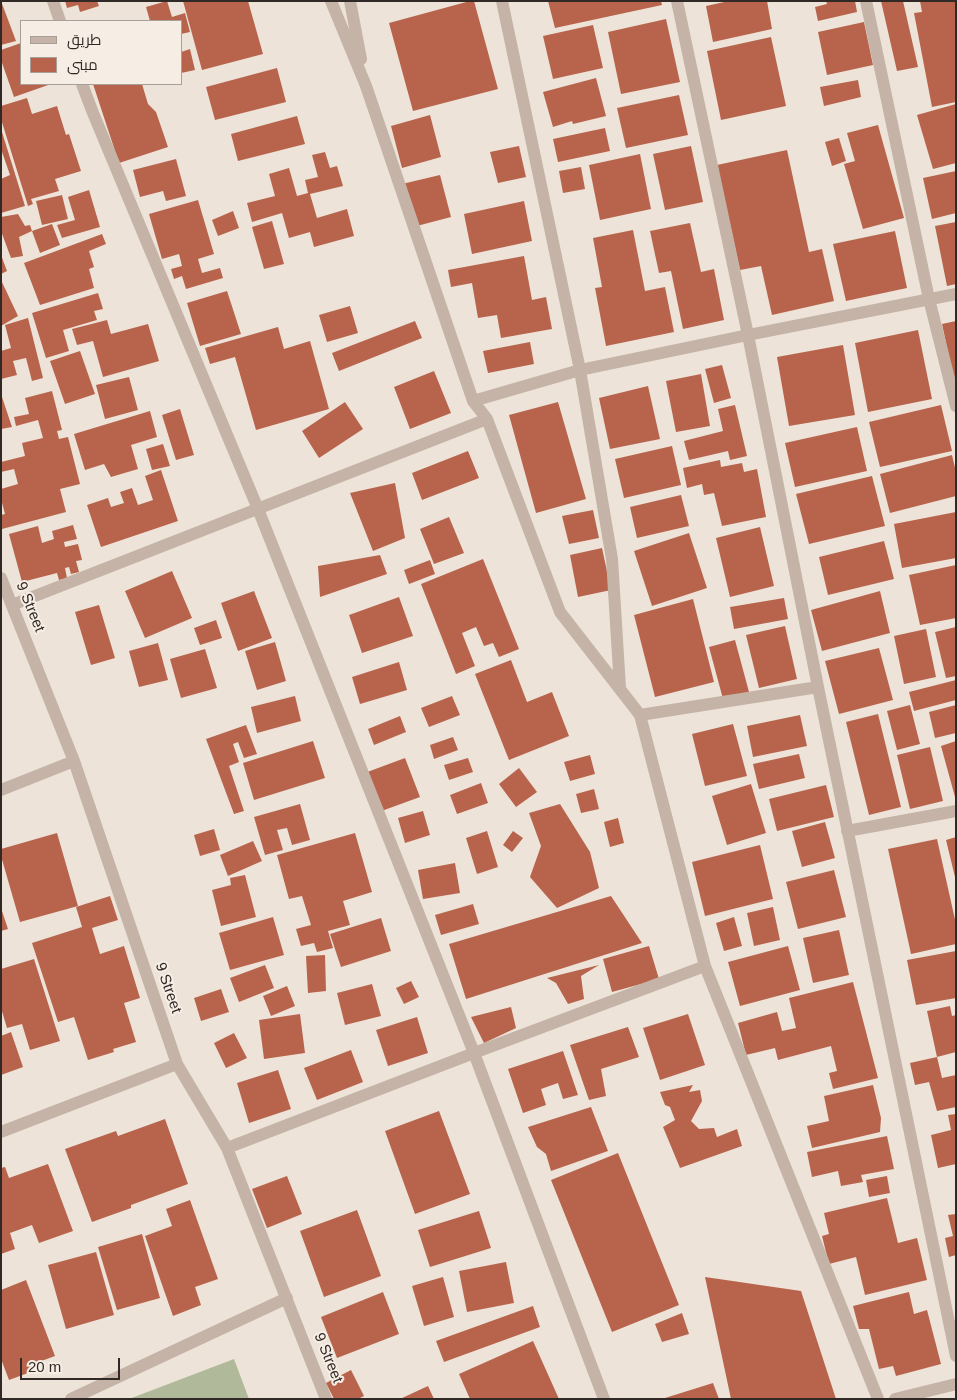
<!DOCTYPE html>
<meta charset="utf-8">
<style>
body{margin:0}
#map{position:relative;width:957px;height:1400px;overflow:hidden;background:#ede3d8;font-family:Arial,Cairo,sans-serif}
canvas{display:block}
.frame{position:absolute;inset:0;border:2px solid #312926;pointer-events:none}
.legend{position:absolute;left:20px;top:20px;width:162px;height:65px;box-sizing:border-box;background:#f6ede4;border:1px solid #a79f98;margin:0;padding:6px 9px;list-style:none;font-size:15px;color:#312926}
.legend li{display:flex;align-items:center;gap:10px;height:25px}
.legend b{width:25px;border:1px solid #a79f98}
.scale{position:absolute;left:20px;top:1358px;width:100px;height:22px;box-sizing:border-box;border:2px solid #312926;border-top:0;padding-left:6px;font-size:15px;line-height:18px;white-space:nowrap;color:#312926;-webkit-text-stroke:4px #f6ede4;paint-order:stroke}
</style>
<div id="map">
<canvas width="957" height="1400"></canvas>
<div class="frame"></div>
<ul class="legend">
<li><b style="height:6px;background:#c4b3a6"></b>طريق</li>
<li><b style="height:14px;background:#b8644c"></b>مبنى</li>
</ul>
<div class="scale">20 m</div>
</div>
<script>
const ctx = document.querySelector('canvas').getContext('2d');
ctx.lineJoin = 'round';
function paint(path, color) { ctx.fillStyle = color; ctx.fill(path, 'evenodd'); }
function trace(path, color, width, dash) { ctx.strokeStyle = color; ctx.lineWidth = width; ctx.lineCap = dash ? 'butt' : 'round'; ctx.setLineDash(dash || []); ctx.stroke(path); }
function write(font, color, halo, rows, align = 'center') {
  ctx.font = font + ' Arial,sans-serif'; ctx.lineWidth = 4; ctx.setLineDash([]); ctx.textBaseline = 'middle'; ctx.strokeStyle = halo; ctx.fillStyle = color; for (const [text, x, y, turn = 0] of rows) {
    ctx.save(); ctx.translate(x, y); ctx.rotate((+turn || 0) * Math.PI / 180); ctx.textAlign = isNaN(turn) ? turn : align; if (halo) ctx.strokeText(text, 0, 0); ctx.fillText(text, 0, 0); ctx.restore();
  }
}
paint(new Path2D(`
 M234,1359l15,40h-120z`), '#b0ba9a');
paint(new Path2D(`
 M1,1l15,40 -15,4z
 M65,1h32l2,5 -19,6 -2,-7 -11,3z
 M167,1l5,16 13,-4 5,19 -9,2v-13h-31l-4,-14z
 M183,1h65l15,53 -61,16z
 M470,1h4l24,88 -85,22 -24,-88z
 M548,1h113l1,4 -107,23z
 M729,1h38l5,28 -59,13 -7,-36z
 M826,1h29l2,11 -39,9 -3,-14 12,-3z
 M881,1h22l15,66 -21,4z
 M920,1h36v101l-24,5 -18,-94 8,-1z
 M666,19l14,63 -59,12 -13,-62z
 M864,22l9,43 -46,10 -9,-43z
 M593,25l10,43 -50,11 -10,-43z
 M771,37l15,69 -65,14 -14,-69z
 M21,43v41h30l-37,13 -13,-37v-10z
 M190,49l5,21 -14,3v-21z
 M277,68l9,34 -71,18 -9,-33z
 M596,78l10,38 -33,8 -1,-3 -19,6 -10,-35z
 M858,80l3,17 -37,9 -4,-19z
 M93,84h49l6,20 8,8 12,35 -49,16z
 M679,95l9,40 -62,13 -9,-40z
 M27,98l5,16 25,-8 9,29 3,-1 12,37 -26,8 4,12 -28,8 2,5 -5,2 -27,-87v-13z
 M956,104v59l-23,6 -16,-54z
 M430,115l11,42 -39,11 -11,-42z
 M297,116l8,28 -67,17 -7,-27z
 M878,125l26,93 -41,11 -19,-65 11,-3 -8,-28z
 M605,128l5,23 -52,11 -5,-23z
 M2,132l23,74 -24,7v-34l9,-4 -9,-26z
 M839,138l7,23 -14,5 -7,-24z
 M519,146l7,31 -28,6 -8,-31z
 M691,146l12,56 -38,8 -12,-56z
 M787,150l22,102 13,-3 12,52 -62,14 -11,-49 -21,4 -23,-105z
 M325,152l5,16 7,-2 6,20 -33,8 7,24 30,-9 7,27 -40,11 -4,-15 -21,6 -7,-25 -30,9 -5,-19 28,-7 -6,-22 20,-6 8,28 11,-3 -3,-13 13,-3 -6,-22z
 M640,154l11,55 -51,11 -11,-55z
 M176,159l10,37 -20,5 -3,-10 -23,6 -7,-27z
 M581,167l4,22 -22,4 -4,-22z
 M956,171v42l-24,6 -9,-41z
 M440,175l11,42 -38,10 -11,-43z
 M89,190l11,37 -38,11 -5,-13 18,-5 -7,-23z
 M62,195l6,24 -26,6 -6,-24z
 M198,200l16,54 -16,5 4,14 18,-5 3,10 -37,11 -4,-13 -8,3 -3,-10 11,-3 -3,-12 -17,5 -13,-45z
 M524,201l8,40 -60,13 -8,-40z
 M233,211l6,17 -21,8 -6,-16z
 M18,214l7,12 5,-1 2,6 -13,6 4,19 -12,2 -10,-27v-14z
 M272,221l12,43 -20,5 -12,-42z
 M956,222v62l-9,2 -12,-60z
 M690,223l11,49 13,-3 10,51 -41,9 -12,-58 -12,2 -9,-42z
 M52,224l8,21 -20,8 -8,-22z
 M633,230l12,61 20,-4 9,45 -68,14 -11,-58 7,-1 -9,-49z
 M895,231l12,57 -61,13 -13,-57z
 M102,234l4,10 -17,7 5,16 -5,2 5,19 -54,17 -16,-42z
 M1,255l6,16 -6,3z
 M524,256l8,44 14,-3 6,32 -51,9 -4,-23 -19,3 -6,-35 -21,4 -3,-17z
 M1,280l17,36 -17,10z
 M227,291l14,43 -41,12 -13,-43z
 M98,293l5,16 -9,2 3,9 -34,10 6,21 -23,7 -14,-45z
 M350,306l8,27 -31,9 -8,-27z
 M28,318l15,60 -11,3 -6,-23 -13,3 4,14 -16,4v-28l10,-3 -6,-23z
 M107,320l4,14 37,-10 11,37 -56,16 -10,-36 -16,4 -5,-16z
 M415,321l7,17 -83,33 -7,-18z
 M956,321v64h-1l-13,-61z
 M278,327l6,22 26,-8 19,68 -73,21 -21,-73 -25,7 -5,-16z
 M918,330l14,69 -64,13 -13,-69z
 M530,342l4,22 -46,9 -5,-22z
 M843,345l12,70 -66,11 -12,-69z
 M80,351l15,43 -30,10 -15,-43z
 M722,365l9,33 -17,5 -9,-34z
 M434,371l17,42 -41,16 -16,-42z
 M701,374l9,52 -34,6 -10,-51z
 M129,377l9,33 -33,9 -9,-34z
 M648,386l12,53 -50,10 -11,-51z
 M52,391l10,39 -5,1 2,8 9,-2 12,47 -20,5 6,23 -64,17 -1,-14 4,-1 -4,-15v-10l17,-5 -4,-15 -13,3v-10l24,-6 -3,-13 21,-5 -5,-18 -22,6 -2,-9 15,-3 -4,-16z
 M1,394l11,33 -11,2z
 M345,402l18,27 -44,29 -17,-27z
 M558,402l28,97 -50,14 -27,-98z
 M735,405l12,51 -17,4 -2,-9 -39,9 -5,-19 39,-10 -5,-22z
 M941,405l11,46 -72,16 -11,-45z
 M180,409l14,46 -18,5 -14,-45z
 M150,411l7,26 -26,8 7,24 -27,8 -7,-13 -19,6 -11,-36z
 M857,427l10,44 -72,16 -10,-44z
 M163,444l7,22 -18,4 -6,-21z
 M672,446l9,39 -57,13 -9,-39z
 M468,451l11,27 -57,22 -10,-27z
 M952,455l4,17v24l-66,17 -10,-39z
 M720,460l1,7 21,-4 2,9 13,-3 9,48 -44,9 -8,-33 -10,2 -2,-11 -15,4 -4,-20z
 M161,470l17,51 -77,26 -14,-42 21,-7 3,9 13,-4 -4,-11 12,-4 6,17 15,-5 -8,-24z
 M872,476l13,50 -76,18 -13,-50z
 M395,483l10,55 -32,13 -23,-58z
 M681,495l8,31 -52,12 -7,-31z
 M593,510l6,28 -30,6 -7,-28z
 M956,512v46l-54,10 -8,-44z
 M449,517l15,36 -30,11 -14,-35z
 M73,525l4,14 -13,3 1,5 13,-3 4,16 -6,1 3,11 -8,2 -2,-7 -4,1 2,10 -8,2 -2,-7 -35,9 -13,-48 29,-8 4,17 12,-4 -2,-8z
 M760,527l14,59 -44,11 -14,-59z
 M689,533l18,55 -55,18 -18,-55z
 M884,541l10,38 -66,16 -9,-38z
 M602,548l9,42 -33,7 -8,-42z
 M380,555l7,19 -67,23 -2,-31z
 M483,559l36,90 -20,8 -6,-14 -9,3 -8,-19 -14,6 13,33 -19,8 -35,-90z
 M430,560l5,14 -26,10 -5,-14z
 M956,565v53l-36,7 -11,-50z
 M172,571l20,47 -47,20 -20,-47z
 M254,591l18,47 -34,13 -17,-48z
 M880,591l10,42 -68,18 -11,-41z
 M399,597l14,39 -51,17 -13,-38z
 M784,598l4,21 -54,10 -4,-22z
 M693,599l21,83 -59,15 -21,-82z
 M99,605l16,53 -24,7 -16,-53z
 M216,620l6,18 -22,7 -6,-17z
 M785,626l12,53 -38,9 -13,-53z
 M956,627v49l-10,2 -11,-46z
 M926,629l10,48 -32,7 -10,-48z
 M735,640l14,52 -26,7 -14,-52z
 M275,642l11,39 -29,9 -12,-39z
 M158,643l10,37 -29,7 -10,-36z
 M879,648l14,52 -54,14 -14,-53z
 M205,649l12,39 -36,10 -11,-39z
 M511,660l16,42 25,-10 17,44 -60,24 -34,-86z
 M399,662l8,28 -47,14 -8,-27z
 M956,680v20l-42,11 -5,-19z
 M295,696l6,25 -44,12 -6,-26z
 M452,696l8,19 -31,12 -8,-19z
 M910,705l10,39 -23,6 -10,-39z
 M956,705v28l-21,5 -6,-26z
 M878,714l23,93 -32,8 -23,-93z
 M800,715l7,31 -54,11 -6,-31z
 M400,716l6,16 -32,13 -6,-16z
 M733,724l14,52 -42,10 -13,-52z
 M246,725l11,29 -13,4 -6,-16 -5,2 6,18 -10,4 15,45 -10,3 -28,-75z
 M453,737l5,13 -24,9 -4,-14z
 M313,741l12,37 -71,22 -11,-37z
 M956,741v56h-1l-14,-51z
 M930,747l13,54 -33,8 -13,-54z
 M799,754l6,24 -46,11 -6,-25z
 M590,755l5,19 -25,7 -6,-19z
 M405,758l15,39 -44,16 -14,-39z
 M468,758l5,14 -24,8 -5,-15z
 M519,768l18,24 -21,15 -17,-23z
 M481,783l7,20 -31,11 -7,-19z
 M751,784l15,49 -39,12 -15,-49z
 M826,785l8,32 -57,14 -8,-32z
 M594,789l5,20 -18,4 -5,-19z
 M300,804l10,36 -18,5 -5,-17 -10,2 6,20 -18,5 -11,-38z
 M560,804l30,48 9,36 -42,20 -27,-31 11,-31 -12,-33z
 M423,811l7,24 -25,8 -7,-25z
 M618,818l6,25 -14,4 -6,-25z
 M825,822l10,36 -33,9 -10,-36z
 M214,829l6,21 -20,6 -6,-21z
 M487,831l11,36 -21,7 -11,-36z
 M513,831l10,7 -11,14 -9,-7z
 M57,833l21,73 -58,16 -19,-66v-7z
 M355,833l17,59 -29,9 7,24 -22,6 5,17 -16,4 -3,-9 -13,3 -5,-17 15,-4 -9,-29 -13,3 -12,-44z
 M956,837v40h-1l-9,-37z
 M937,839l19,85v20l-45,10 -23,-105z
 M253,841l9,20 -34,15 -8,-21z
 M760,845l13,54 -68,17 -13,-54z
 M455,863l5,30 -37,6 -5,-29z
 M834,870l12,47 -48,12 -12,-47z
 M245,875l11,42 -35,9 -9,-36 19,-5 -1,-7z
 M110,896l8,24 -26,8 8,26 24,-8 16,52 -16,5 12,39 -23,7 1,3 -26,8 -14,-43 -16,5 -26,-79 50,-16 -6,-20z
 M611,896l31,47 -176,56 -17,-55z
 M473,904l6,20 -38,11 -6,-20z
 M773,907l7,33 -26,6 -7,-33z
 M1,908l7,21 -7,2z
 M273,917l11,38 -54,15 -11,-37z
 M734,917l8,29 -18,5 -8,-28z
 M381,918l10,33 -50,16 -11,-33z
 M839,930l10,45 -36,8 -10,-45z
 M649,946l10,33 -47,13 -9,-33z
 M788,946l12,44 -60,16 -12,-44z
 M956,951v47l-40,7 -9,-45z
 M325,955l1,36 -18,2 -2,-37z
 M34,959l26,82 -30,9 -8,-26 -15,4 -6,-20v-39z
 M265,965l9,23 -35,14 -9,-24z
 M599,965l-18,11 3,23 -16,5 -12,-21 -9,-5z
 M411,981l8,16 -15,7 -8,-16z
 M853,982l25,96 -45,11 -4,-16 8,-2 -6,-25 -53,14 -3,-12 -29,7 -8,-32 39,-11 5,19 14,-3 -7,-30z
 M372,984l9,32 -36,9 -8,-32z
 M287,986l8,20 -24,10 -8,-20z
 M221,989l8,23 -28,9 -7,-23z
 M950,1006l2,10 4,-1v37l-19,5 5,21 14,-3v32l-19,4 -8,-29 -14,3 -5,-22 27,-6 -10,-46z
 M511,1007l5,21 -32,15 -13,-26z
 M300,1014l5,39 -41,6 -5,-39z
 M688,1014l17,51 -45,15 -17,-52z
 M417,1017l11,36 -40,13 -12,-36z
 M628,1027l11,30 -38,12 5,27 -17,4 -19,-55z
 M11,1032l12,35 -22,8v-39z
 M234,1033l13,25 -21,10 -12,-25z
 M351,1050l12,32 -46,18 -13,-32z
 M563,1051l15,44 -15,4 -5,-16 -17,6 5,16 -23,8 -15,-44z
 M278,1070l13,39 -42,14 -12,-40z
 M693,1085l-4,7 11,-2 2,11 -11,20 8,8 15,-1 3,9 20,-8 5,17 -62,22 -17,-41 12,-7 -5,-13 -5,-2 -5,-13z
 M873,1085l8,33 -1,14 -68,16 -5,-22 22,-5 -5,-25z
 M591,1107l17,44 -57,20 -5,-17 -9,-7 -9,-20z
 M439,1111l31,83 -55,20 -30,-83z
 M956,1114v50l-18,4 -7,-33 20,-5 -3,-15z
 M165,1119l23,65 -57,21v3l-39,14 -27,-73 51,-18 2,5z
 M887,1136l7,33 -33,6 2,7 -22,4 -3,-15 -26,6 -5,-25z
 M618,1153l61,152 -67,27 -61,-152z
 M48,1164l25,67 -34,12 -7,-18 -22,8 5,16 -14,5v-86l4,-1 4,11z
 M287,1176l15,38 -35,14 -15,-39z
 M887,1176l3,17 -21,4 -3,-17z
 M887,1198l11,45 19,-5 10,42 -62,15 -9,-38 -27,7 -7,-28 7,-2 -5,-21z
 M190,1200l28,79 -23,8 6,18 -28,11 -28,-80 27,-10 -6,-17z
 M357,1210l24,66 -57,21 -24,-66z
 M479,1211l12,37 -61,19 -12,-37z
 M956,1214v41l-7,2 -4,-19 8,-2 -5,-21z
 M142,1234l18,64 -43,12 -19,-63z
 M96,1252l18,63 -48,14 -18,-64z
 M506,1262l8,41 -47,9 -8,-41z
 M443,1277l11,40 -30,9 -12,-40z
 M705,1277l96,14 35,108h-105z
 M26,1280l29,76 -19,7 3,6 -30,11 -8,-21v-69z
 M383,1292l16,42 -62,24 -16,-41z
 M909,1292l5,22 13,-4 14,54 -45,12 -3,-10 -14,3 -10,-40h-10l-6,-23z
 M533,1306l7,21 -96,35 -8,-21z
 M682,1313l7,21 -27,8 -7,-18z
 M533,1341l26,58h-89l-11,-25z
 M351,1370l13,26 -6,3h-24l-8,-16z
 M713,1383l6,16h-54v-1z
 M428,1386l6,13h-34z`), '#b8644c');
trace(new Path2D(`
 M53,1l7,20
 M331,1l35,85 107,315 14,18 73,193 80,103 65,251 173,433
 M350,1l11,58
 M502,1l78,369 32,189 8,129
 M677,1l71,334 70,352 138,669
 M866,1l63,298 27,107
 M82,84l11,29 165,396 216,544 130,346
 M473,401l107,-31 168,-35 208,-41
 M1,578l73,183 103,303 50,84 99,251
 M12,605l475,-186
 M640,715l178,-28
 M1,790l73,-29
 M847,831l109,-20
 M1,1132l176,-68
 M227,1148l247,-95 231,-87
 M71,1399l216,-101
 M895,1399l61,-15`), '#c4b3a6', 12);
write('15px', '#312926', '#f6ede4', [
 ["9 Street",30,607,68],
 ["9 Street",168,988,71],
 ["9 Street",328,1358,68]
]);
</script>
